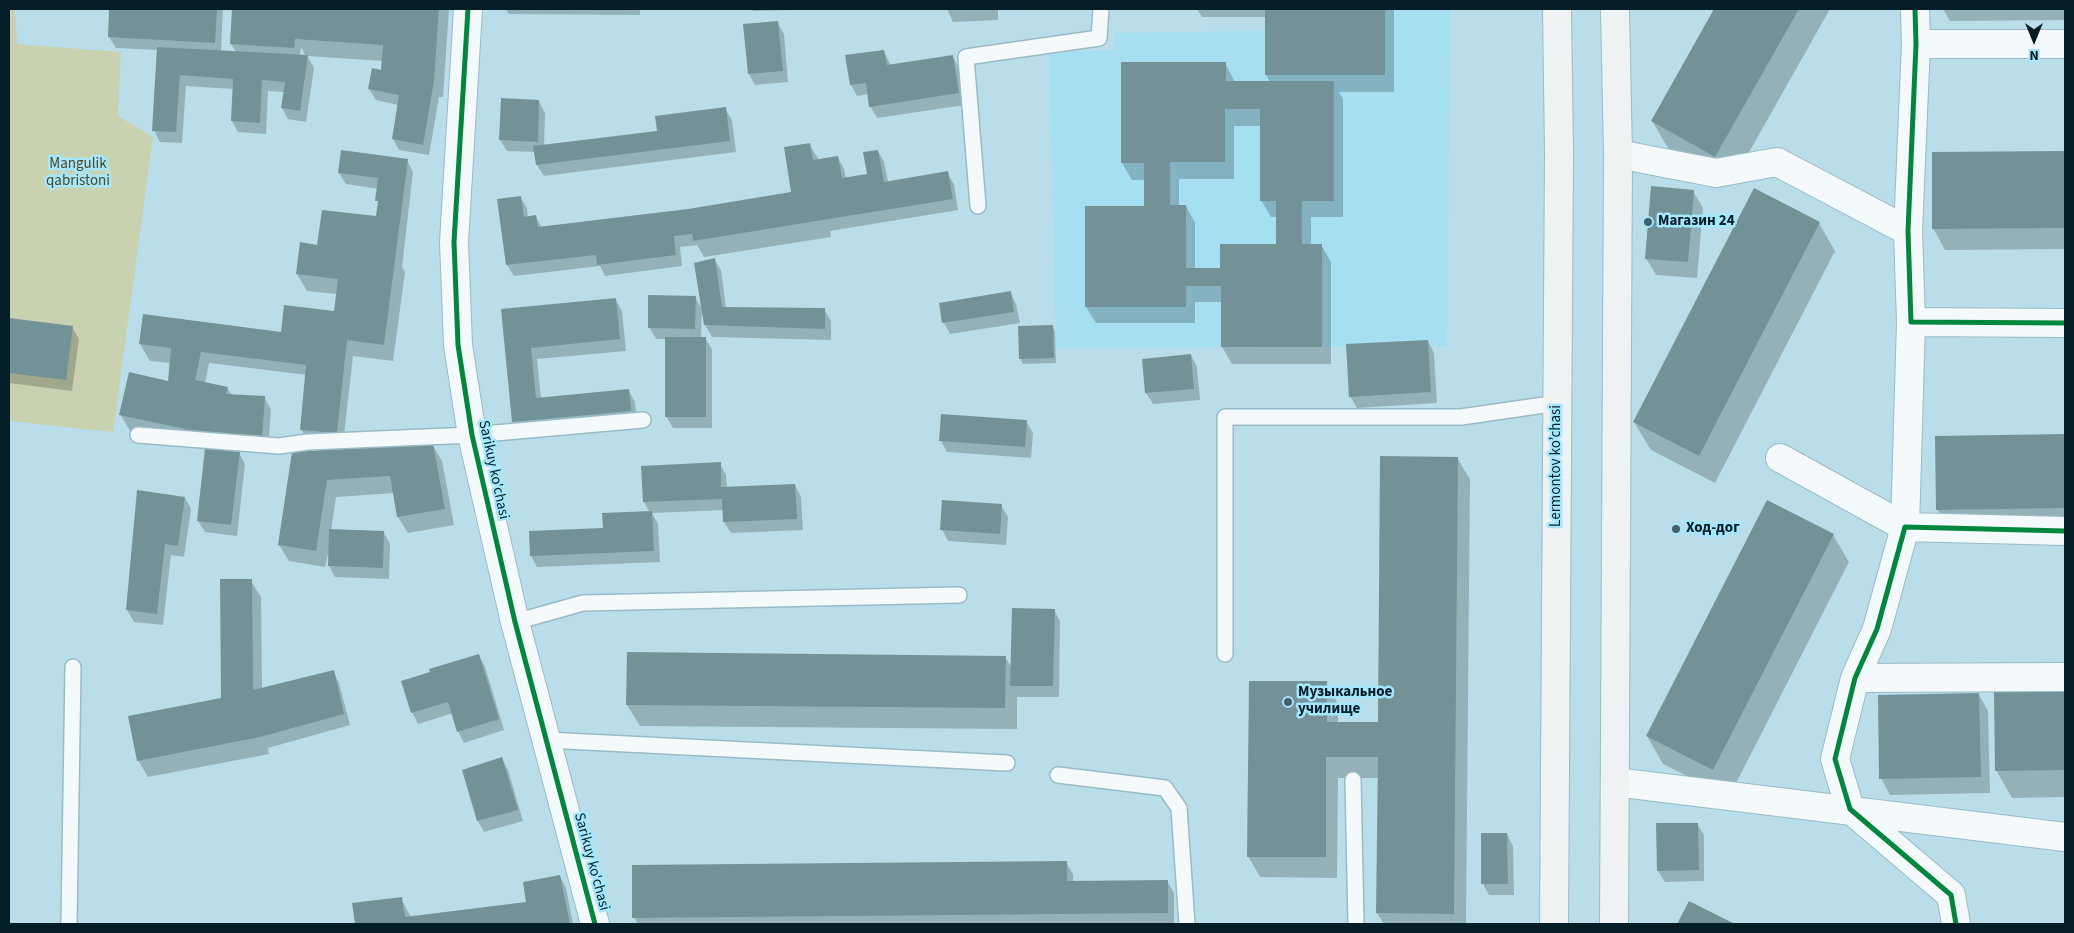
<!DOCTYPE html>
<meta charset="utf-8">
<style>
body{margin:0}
#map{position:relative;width:2074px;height:933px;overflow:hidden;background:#b9dee9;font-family:"Source Sans 3",sans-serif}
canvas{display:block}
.frame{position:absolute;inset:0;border:10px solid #031e26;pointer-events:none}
.north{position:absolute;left:2009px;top:15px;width:50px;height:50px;-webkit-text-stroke:4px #a5e8fd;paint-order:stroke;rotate:180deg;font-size:14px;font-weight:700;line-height:20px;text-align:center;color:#031e26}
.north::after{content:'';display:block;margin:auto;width:18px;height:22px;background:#031e26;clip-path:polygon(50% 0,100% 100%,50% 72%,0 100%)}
</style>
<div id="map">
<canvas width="2074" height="933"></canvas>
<div class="frame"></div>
<div class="north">N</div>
</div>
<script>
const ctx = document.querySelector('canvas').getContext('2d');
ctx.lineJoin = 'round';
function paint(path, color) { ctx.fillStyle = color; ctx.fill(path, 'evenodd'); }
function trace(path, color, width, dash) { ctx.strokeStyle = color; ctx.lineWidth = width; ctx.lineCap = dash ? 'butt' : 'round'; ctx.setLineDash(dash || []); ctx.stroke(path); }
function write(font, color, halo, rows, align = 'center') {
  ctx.font = font + ' "Source Sans 3",sans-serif'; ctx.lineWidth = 5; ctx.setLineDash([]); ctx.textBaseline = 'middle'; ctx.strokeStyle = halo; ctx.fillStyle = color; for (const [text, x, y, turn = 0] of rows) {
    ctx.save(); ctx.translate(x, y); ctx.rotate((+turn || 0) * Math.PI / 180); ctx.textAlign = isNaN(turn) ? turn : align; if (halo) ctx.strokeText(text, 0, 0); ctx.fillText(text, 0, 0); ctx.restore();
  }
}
paint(new Path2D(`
 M1265,9h185l-3,337 -391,2 -7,-296 66,-2v-17l149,-2z`), '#a5dff1');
paint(new Path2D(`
 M9,9h6l2,35 104,8 -3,64 35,21 -40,295 -104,-11z`), '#c9d2b0');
paint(new Path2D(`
 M111,9h112l-2,43h15l-5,-8 2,-35h216l-6,88h-4l-10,58 -30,-5 -6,-11 5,-34 -22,-5 -7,-11 13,-14 1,-14 -76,-5 7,12 -8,54 -18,-3 -6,-11 2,-16 -16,-1 -2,43 -28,-2 -6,-11 2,-32 -48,-3 -4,57 -22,-1 -6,-12 4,-80 -42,-2 -7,-11zM301,47l5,10 -6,-1z
 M505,9h135v6l-131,-1z
 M752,9h45v1l-44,1z
 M947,9h51v11l-45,2z
 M1197,9h197v83h-55l4,7v118h-32v28h10l10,17v102h-99l-10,-17v-45h-27v21h-99l-10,-16 60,-99v-28h-14l-10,-17v-100h103l10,19h35l-4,-7v-58h-64zM1234,126h27v74l10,17h6v28l-56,24h-26v-46l-9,-17h-7v-27h55z
 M1716,9h114l-99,175 -63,-36 -16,-27z
 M1943,9h122v11l-115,1z
 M777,22l7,12 4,48 -33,3 -6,-11 -5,-49z
 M884,51l7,15 62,-9 6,11 6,37 -88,13 -7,-12 -1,-12 -12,2 -6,-11z
 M539,101l6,12 -1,33 114,-14 67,-23 7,11 4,32 -192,24 -7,-11 -2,-13 -28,-1 -7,-11z
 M809,144l10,16 19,-2 6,11 2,10 22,-4 10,-24 6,11 4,20 59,-9 7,11 4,26 -128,21 1,6 -127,20 -7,-12 -17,2 2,19 -77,10 -5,-10 -86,10 -7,-11 -8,-65 21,-3 7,11 1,10 8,-1 6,11 147,-18 104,-17z
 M1933,153h132v96l-120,1 -12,-22z
 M407,160l6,12 -11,95 3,5 -12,89 -40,-5 -10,88 -35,-3 -7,-12 6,-54 -98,-12 -4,20 22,5 5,7 32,2 7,12 -3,41 -74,-5 -64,-14 -10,-17 49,-32 2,-19 -21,-2 -10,-17 143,-11 52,-21 2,-18 -30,-3 -10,-17 22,-28 58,-28 2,-29 -33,-5 -7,-11z
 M1693,191l10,17 -6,70 -41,-3 -10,-17z
 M1819,223l16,28 -120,232 -64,-33 -17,-28z
 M714,259l7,11 5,38 98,1 7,12v19l-119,-3 -7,-12z
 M1010,292l6,12 4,19 -70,11 -6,-11 -4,-19z
 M695,297l7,12 -1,29h4l7,11v79h-39l-7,-12 1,-77h-11l-7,-12z
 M615,299l7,12 4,40 -89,8 4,40 88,-8 6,11 2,20 -117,11 -7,-12 -10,-111z
 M9,319l63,8 7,12 -7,52 -63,-8z
 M1052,326l3,6 1,31 -33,1 -3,-6z
 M1428,341l6,12 3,50 -80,5 -7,-12z
 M1191,355l6,12 3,33 -47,4 -7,-11 -2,-33z
 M1026,421l7,12 -2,25 -84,-6 -6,-11z
 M2065,435v100l-111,2 -17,-28 -1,-72z
 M432,444l10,17 12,64 -46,8 -10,-16 -4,-24 -58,4 -5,34 53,2 6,11 -1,35 -54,-2 -6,-11v-16l-4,17 -36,-6 -10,-16 15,-91z
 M239,453l6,11 -8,72 -32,-4 -7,-11z
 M1457,458l13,21 -4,445h-82l-7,-11 2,-135h-41l-1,100 -77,-1 -12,-21 78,-174 12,22v19l41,1z
 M720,464l6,11 1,13 68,-3 6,12 2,33 -72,3 -7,-11v-12l-72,3 6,11 2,38 -123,5 -6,-11 119,-43 -6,-11 -1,-35z
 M138,492l47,6 6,11 -7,48 -13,-2 -8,70 -29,-3 -7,-12z
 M1001,505l7,12 -2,28 -58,-4 -6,-12z
 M1833,535l16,27 -120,235 -66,-33 -16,-28z
 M251,581l10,16 1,92 71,-18 6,12 11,42 -82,23 1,6 -121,23 -10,-17 84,-61z
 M1054,610l6,11 -1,76h-42v32l-377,-3 -13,-21 378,-48 7,11z
 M479,656l6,11 19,63 -40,13 -6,-12 -5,-18 -35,11 -6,-12z
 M2065,692v105l-53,1 -16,-28 -1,-77z
 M1979,695l9,16 2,82 -100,2 -9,-17z
 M502,759l6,11 15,51 -39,11 -6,-11 -15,-50z
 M1697,824l7,11v46l-39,1 -7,-11z
 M1482,834h25l6,12 1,49h-25l-6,-11z
 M1066,862l7,12v8l94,-1 7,12v31h-536l-4,-7z
 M560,876l6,12 7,36h-217l-2,-20 47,-5 10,18 115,-13z
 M1690,902l42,22h-54z`), '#0003');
paint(new Path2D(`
 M109,9h108l-2,34 -107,-6z
 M232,9h207l-5,72 -11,64 -31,-6 7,-44 -31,-6 4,-21 9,2 2,-25 -88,-6 -1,9 -64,-4z
 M1265,9h120v66h-120z
 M1714,9h85l-84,148 -64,-36z
 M778,21l5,50 -35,3 -5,-50z
 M157,47l151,8 -8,56 -19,-3 4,-26 -23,-2 -2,43 -29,-2 2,-42 -53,-4 -4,57 -24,-1z
 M884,50l3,15 66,-10 6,38 -90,14 -3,-24 -16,2 -5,-30z
 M1121,62h105v19h108v120h-32v43h20v103h-101v-61h-35v21h-101v-101h59v-43h-23zM1225,109h35v92h16v43h-56v24h-34v-63h-16v-43h55z
 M501,98l38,2 -1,42 -39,-2z
 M726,107l4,34 -194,24 -3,-19 124,-15 -2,-15z
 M810,143l3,17 25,-4 4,22 25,-4 -4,-22 15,-2 6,32 64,-11 5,28 -260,42 -1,-7 -18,2 2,19 -79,10 -1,-10 -90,10 -9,-66 24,-3 3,21 12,-2 2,12 150,-18 103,-17 -7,-45z
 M341,150l67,9 -24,186 -37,-5 -10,93 -37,-3 6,-65 -105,-13 -6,28 33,7 -2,7 39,2 -3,43 -44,-3 -99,-21 10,-43 39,9 3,-33 -32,-4 4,-30 138,18 3,-27 50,6 4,-32 -42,-5 4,-32 17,3 5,-35 54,6 2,-15h-3l3,-23 -40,-5z
 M2065,151v77l-133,1v-77z
 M1651,186l43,4 -6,72 -43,-3z
 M1754,188l66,34 -121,234 -66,-34z
 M715,258l7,49 103,1v21l-121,-4 -10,-62z
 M1011,291l3,21 -72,11 -3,-20z
 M648,295l48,1 -1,33 -47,-1z
 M616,298l4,41 -89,9 5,50 93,-9 2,22 -119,11 -11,-113z
 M9,318l64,8 -7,54 -57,-7z
 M1053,325l1,33 -35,1 -1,-33z
 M665,337h41v80h-41z
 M1428,340l3,52 -82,5 -3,-53z
 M1191,354l3,35 -49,4 -3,-34z
 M941,414l86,6 -2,27 -86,-6z
 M2065,434v74l-129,2 -1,-74z
 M433,443l12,66 -48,8 -7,-41 -63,4 -11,71 -38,-6 14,-93z
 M205,448l35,4 -9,73 -34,-4z
 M1380,456l78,1 -4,457 -78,-1 2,-156h-52v100h-79l2,-176h78v41h51z
 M721,462v25l74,-3 2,35 -74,3 -1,-23 -79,3 -2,-36z
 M137,490l48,7 -7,49 -13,-2 -8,70 -31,-4z
 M942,500l60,4 -2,30 -60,-4z
 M1767,500l67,34 -121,236 -67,-34z
 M652,511l2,40 -124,5 -1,-25 74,-3 -1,-15z
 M329,529l55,2 -1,37 -55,-2z
 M220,579h32l1,111 81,-20 10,44 -84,23 -123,24 -9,-45 93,-18z
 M1012,608l43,1 -2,77h-43z
 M627,652l379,4 -1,52 -379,-3z
 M479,654l20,65 -42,13 -9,-30 -37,11 -10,-32 29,-9 -1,-3z
 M2065,691v79l-70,1 -1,-79z
 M1979,693l2,84 -102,2 -1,-84z
 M502,757l16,53 -41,11 -15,-51z
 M1656,823h42l1,47 -42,1z
 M1481,833h26l1,51h-27z
 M1067,861v20l101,-1v33l-536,5v-53z
 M560,875l10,49h-215l-3,-21 50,-6 3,20 121,-15 -3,-20z
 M1689,901l46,23h-58z`), '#739297');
const service = new Path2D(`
 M978,206l-12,-149 133,-19 2,-29
 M138,435l141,11 29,-4 164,-7 171,-15
 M515,622l68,-19 376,-8
 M1225,654v-237h236l97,-14
 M546,740l461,23
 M1058,775l107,13 14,20 8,116
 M1353,780l3,144
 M69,924l4,-257`);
const minor = new Path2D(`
 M468,9l-14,233 4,103 14,90 43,187 80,302
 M1915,9l1,35 -8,187 3,91 154,1
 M1916,44h149
 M1618,154l98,19 61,-11 131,69
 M1780,458l125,69 6,-205
 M1855,678l210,-1
 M1615,782l450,55
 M1956,924l-5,-29 -101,-86 -15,-50 20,-81 22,-49 28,-102 160,4`);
const secondary = new Path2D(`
 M1554,924l5,-771 -2,-144
 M1614,924l4,-770 -3,-145`);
trace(service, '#9abbc5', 18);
trace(minor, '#9abbc5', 30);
trace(secondary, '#9abbc5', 30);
trace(service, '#f4fafc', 15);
trace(minor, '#f4fafc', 28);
trace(secondary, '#eff2f3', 28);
trace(new Path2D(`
 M468,9l-14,233 4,103 14,90 43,187 80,302
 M1915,9l1,35 -8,187 3,91 154,1
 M1956,924l-5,-29 -101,-86 -15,-50 20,-81 22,-49 28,-102 160,4`), '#00873e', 5);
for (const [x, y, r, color] of [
 [1648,222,5,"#43616a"],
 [1676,529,5,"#43616a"],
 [1288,702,5,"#43616a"]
]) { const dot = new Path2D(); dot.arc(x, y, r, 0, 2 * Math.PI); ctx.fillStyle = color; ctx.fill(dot); trace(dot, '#a5e8fd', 2); }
write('15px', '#4e461f', '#a5e8fd', [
 ["Mangulik",78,165],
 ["qabristoni",78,182]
]);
write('bold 15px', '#031e26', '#a5e8fd', [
 ["Магазин 24",1658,222],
 ["Ход-дог",1686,529],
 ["Музыкальное",1298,693],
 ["училище",1298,710]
], 'left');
write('15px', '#031e26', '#a5e8fd', [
 ["Lermontov ko’chasi",1557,466,-90],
 ["Sarikuy ko'chasi",493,470,78],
 ["Sarikuy ko'chasi",591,862,75]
]);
</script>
